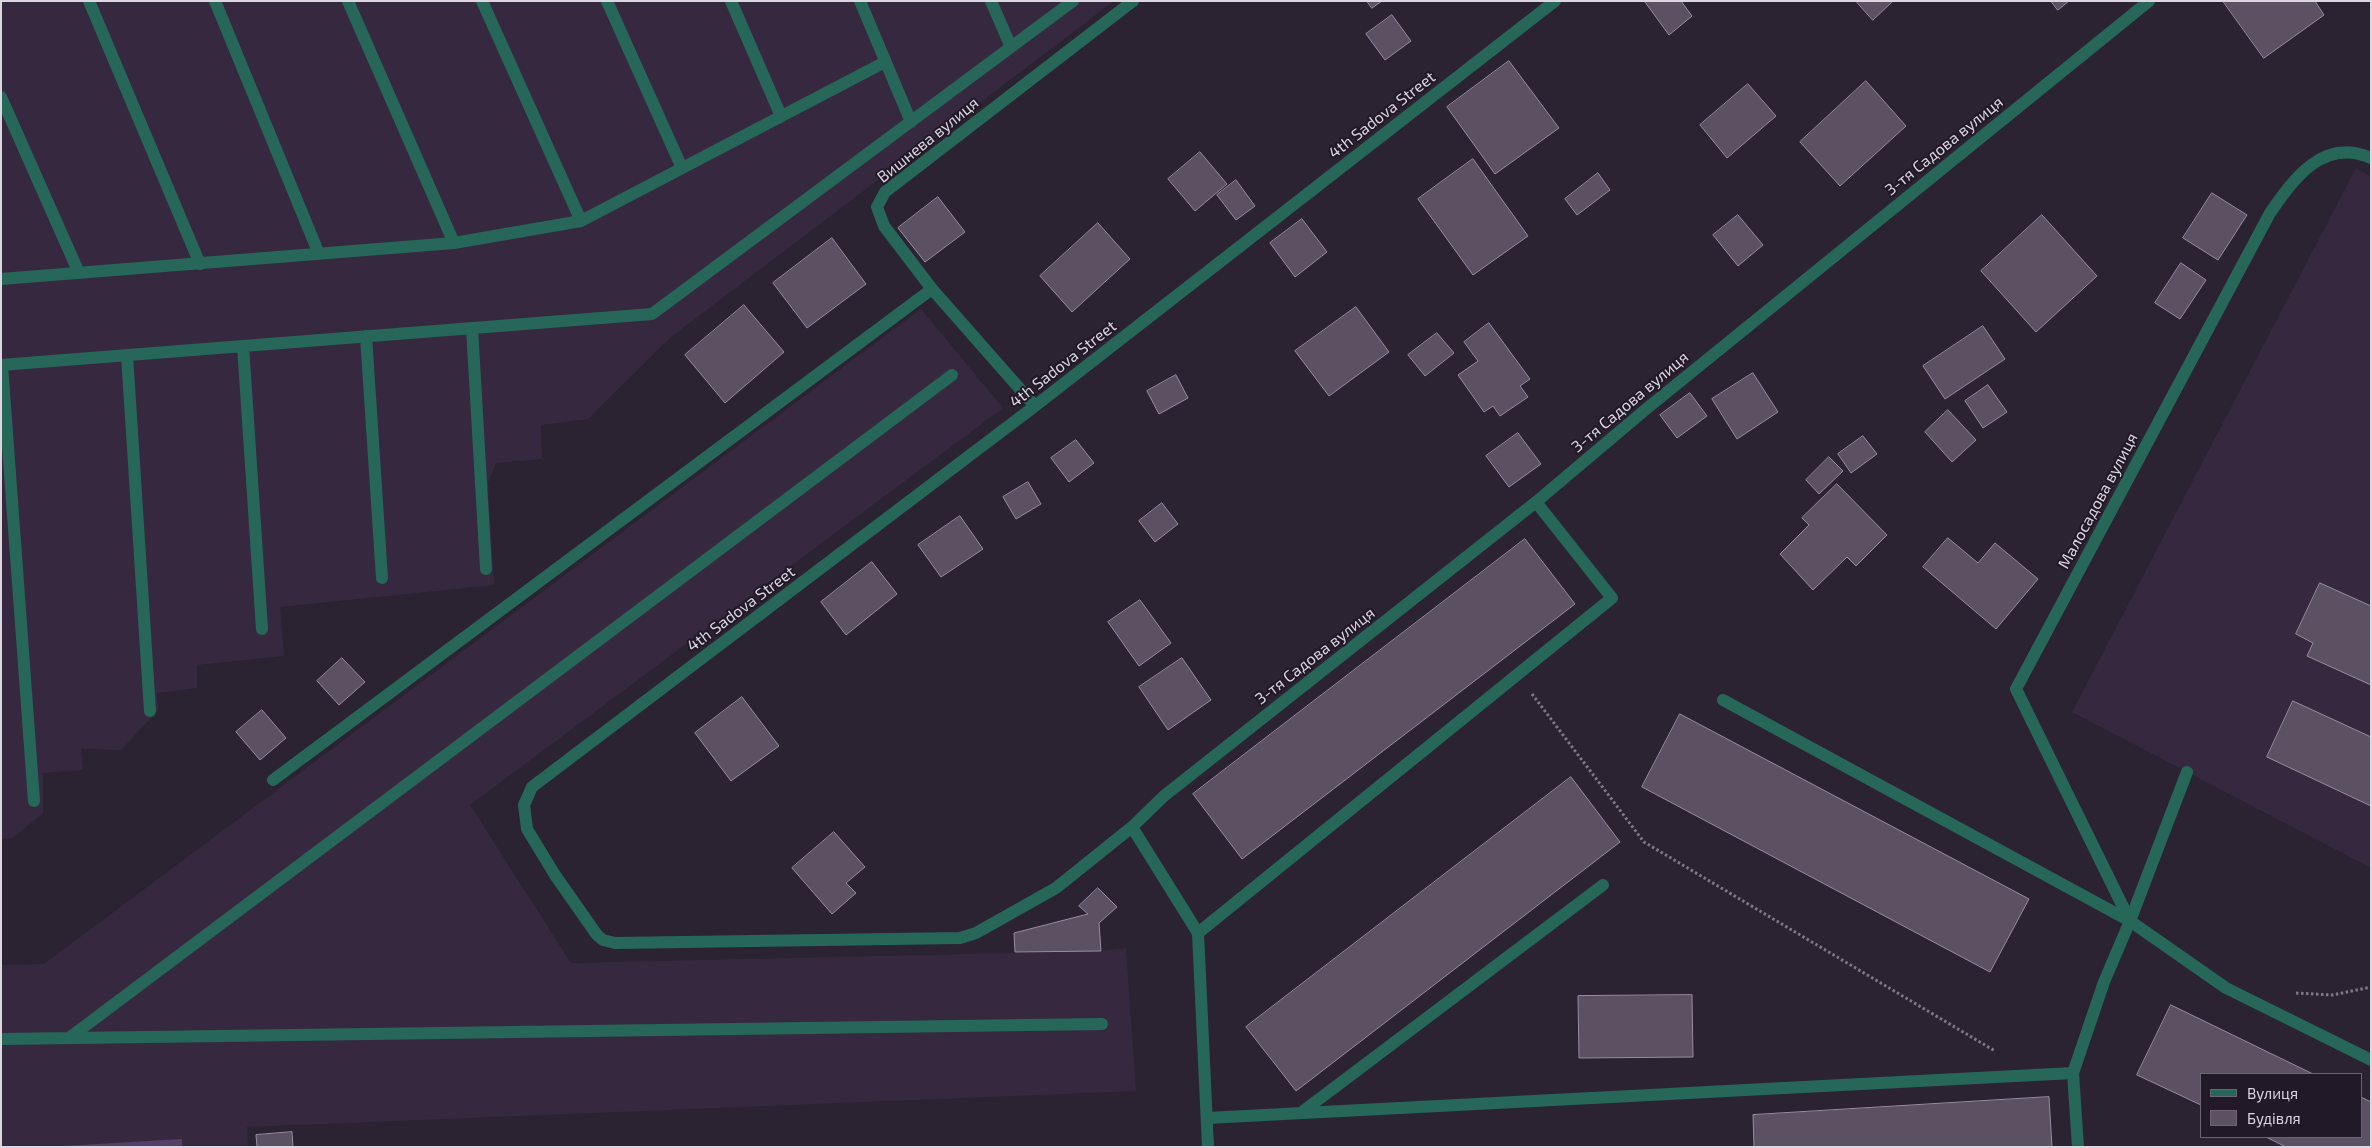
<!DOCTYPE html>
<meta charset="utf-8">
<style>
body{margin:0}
#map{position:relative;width:2372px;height:1148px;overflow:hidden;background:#2b2232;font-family:"Exo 2",sans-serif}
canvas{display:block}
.frame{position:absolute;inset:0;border:2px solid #dcd6e1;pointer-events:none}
.legend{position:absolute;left:2200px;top:1073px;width:162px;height:65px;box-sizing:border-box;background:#211828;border:1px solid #6c6472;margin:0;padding:6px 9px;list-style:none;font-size:15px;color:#dcd6e1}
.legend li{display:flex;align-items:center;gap:10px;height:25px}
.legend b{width:25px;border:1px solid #6c6472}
</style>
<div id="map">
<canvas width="2372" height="1148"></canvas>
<div class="frame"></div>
<ul class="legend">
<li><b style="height:6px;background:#276759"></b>Вулиця</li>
<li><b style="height:14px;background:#5c5163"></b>Будівля</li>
</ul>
</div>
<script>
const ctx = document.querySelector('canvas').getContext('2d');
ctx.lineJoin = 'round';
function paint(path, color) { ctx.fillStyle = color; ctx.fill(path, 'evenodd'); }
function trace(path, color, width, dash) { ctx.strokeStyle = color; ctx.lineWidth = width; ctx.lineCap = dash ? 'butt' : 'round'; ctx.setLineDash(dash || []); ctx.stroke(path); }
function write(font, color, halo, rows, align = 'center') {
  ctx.font = font + ' "Exo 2",sans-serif'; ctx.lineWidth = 4; ctx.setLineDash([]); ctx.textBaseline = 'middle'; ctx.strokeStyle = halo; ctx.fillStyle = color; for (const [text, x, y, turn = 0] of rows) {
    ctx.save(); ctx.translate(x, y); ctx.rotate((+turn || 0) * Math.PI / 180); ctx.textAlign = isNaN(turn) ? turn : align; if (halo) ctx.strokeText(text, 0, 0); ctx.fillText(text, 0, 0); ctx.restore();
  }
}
paint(new Path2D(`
 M1,1h1113l-443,336 -83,82 -47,6 1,34 -46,4 -8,20 6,102 -214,22 4,49 -87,9v23l-40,5 1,17 -37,40 -40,-1 2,21 -40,3v40l-30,25 -12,1z
 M2356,168l15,8v692l-299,-156z
 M921,309l82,99 -533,397 101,158 530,-12 25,-3 10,143 -889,36 1,20h-247v-182l43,-1z`), '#36293f');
paint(new Path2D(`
 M182,1139v8h-136z`), '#563f66');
const building = new Path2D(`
 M1367,1h15l-10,7z
 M1646,1h35l11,15 -23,19 -24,-33z
 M1856,1h37l-20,19z
 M2051,1h18l-11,9z
 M2223,1h92l9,14 -60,43z
 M1392,15l19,26 -26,19 -19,-26z
 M1509,61l50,67 -64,46 -48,-67z
 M1866,81l40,45 -66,60 -40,-44z
 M1748,84l28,32 -49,42 -27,-33z
 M1200,152l27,32 -32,27 -27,-32z
 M1473,159l55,77 -55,39 -55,-76z
 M1598,173l12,17 -33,25 -12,-16z
 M1236,180l19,26 -19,14 -19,-25z
 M2212,193l35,22 -29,45 -35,-22z
 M938,197l27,35 -40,30 -27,-34z
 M1738,215l25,30 -25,21 -25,-31z
 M2042,215l55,61 -61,56 -55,-61z
 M1302,219l25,33 -32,25 -25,-34z
 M1098,223l32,36 -58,53 -32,-36z
 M832,238l34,46 -59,44 -34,-45z
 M2181,263l25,17 -26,39 -25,-16z
 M744,305l40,47 -59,51 -40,-48z
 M1356,307l33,45 -60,44 -34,-45z
 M1489,323l41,56 -10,7 8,11 -28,19 -7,-10 -9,6 -26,-37 20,-14 -14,-19z
 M1983,326l22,33 -60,40 -22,-33z
 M1437,333l17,20 -29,23 -17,-21z
 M1753,373l25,39 -41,27 -25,-40z
 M1176,375l12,23 -29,16 -12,-23z
 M1988,385l19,27 -24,16 -18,-27z
 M1690,393l17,23 -30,22 -17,-23z
 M1948,410l28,30 -24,22 -27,-30z
 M1518,433l23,31 -32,23 -23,-31z
 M1863,436l14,18 -26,19 -13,-19z
 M1076,440l18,23 -25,19 -18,-24z
 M1829,457l14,14 -24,23 -13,-14z
 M1028,482l13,22 -25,15 -13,-22z
 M1837,484l50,51 -31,31 -9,-9 -34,33 -33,-36 29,-29 -7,-7z
 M1162,503l16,21 -23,18 -16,-21z
 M960,516l23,33 -42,28 -23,-32z
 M1948,538l30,25 17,-20 43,36 -42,50 -73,-62z
 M1525,539l50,65 -333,255 -49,-65z
 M872,562l25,32 -51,41 -25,-33z
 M2320,583l51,23v79l-64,-29 6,-13 -17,-9z
 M1140,600l31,43 -32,23 -31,-44z
 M342,658l23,24 -26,23 -22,-24z
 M1182,658l29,42 -43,30 -29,-43z
 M742,697l37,49 -48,35 -36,-48z
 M2293,701l78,36v69l-104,-49z
 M262,710l24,28 -26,22 -24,-28z
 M1680,714l349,185 -39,73 -348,-185z
 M1571,777l49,65 -324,249 -50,-64z
 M834,832l31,35 -19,16 10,10 -24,21 -40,-46z
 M1098,888l19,19 -18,16 2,28 -86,1 -1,-19 74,-19 -9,-8z
 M1692,995l1,62 -114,1 -1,-62z
 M2171,1005l142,69h-112v31l-64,-30z
 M2049,1097l3,50h-298l-1,-32z
 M2361,1097l10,5v45h-85l-20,-10h95z
 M292,1132l1,15h-36l-1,-12z`);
paint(building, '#5c5163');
trace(building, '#988da1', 1);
trace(new Path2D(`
 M1532,694l112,148 351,209
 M2296,993l36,2 39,-8`), '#807886', 3, [2.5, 2.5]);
trace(new Path2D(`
 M89,1l111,263
 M215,1l104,253
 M348,1l106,242
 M482,1l99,220
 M607,1l75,167
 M731,1l50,115
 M860,1l51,121
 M991,1l20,46
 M1,97l78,176
 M1,279l453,-36 127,-22 304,-159
 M472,328l14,241
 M366,336l16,242
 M243,346l19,283
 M127,355l23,356
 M1,365l651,-51 421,-313
 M2,365l32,436
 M1723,700l407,221 96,67 145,72
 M273,780l659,-491
 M2130,921l57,-149
 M1198,933l414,-335 -76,-96
 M69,1038l883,-663
 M1,1039l1101,-15
 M1302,1112l301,-227
 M1207,1118l866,-45`), '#276759', 12);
trace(new Path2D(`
 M1555,1l-520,405 -503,381 -8,18 3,24 28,46 42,60 6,5 12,3 345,-5 16,-5 80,-45 76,-61 32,-31 372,-294 109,-92 504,-409
 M1035,406l-103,-117 -48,-63 -7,-19 8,-15 248,-191
 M1132,827l66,106 10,214
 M2078,1147l-5,-74 31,-91 26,-61 -114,-232 254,-476c24,-35 54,-76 101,-55`), '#276759', 12);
write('16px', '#dcd6e1', '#211828', [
 ["4th Sadova Street",1382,115,-38],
 ["Вишнева вулиця",928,140,-39],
 ["3-тя Садова вулиця",1944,146,-39],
 ["4th Sadova Street",1063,364,-38],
 ["3-тя Садова вулиця",1630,402,-40],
 ["Малосадова вулиця",2098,501,-62],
 ["4th Sadova Street",741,609,-37],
 ["3-тя Садова вулиця",1315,656,-38]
]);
</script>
